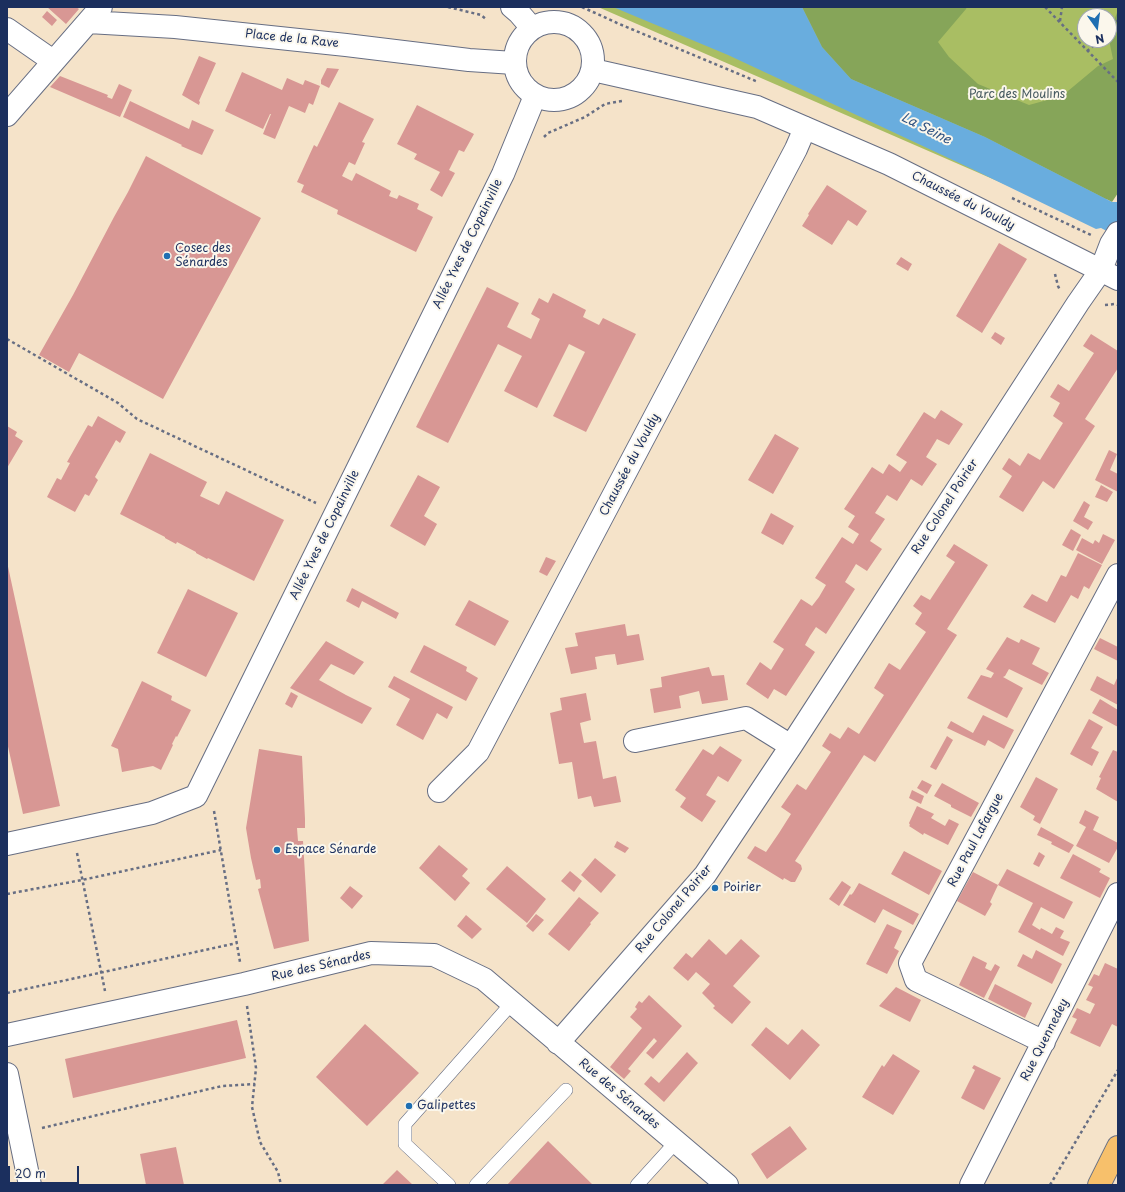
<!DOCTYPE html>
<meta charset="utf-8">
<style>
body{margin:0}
#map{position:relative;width:1125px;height:1192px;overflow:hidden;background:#f5e3c9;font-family:"Playpen Sans",sans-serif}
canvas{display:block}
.frame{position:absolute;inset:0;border:8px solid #1b2f5e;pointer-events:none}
.north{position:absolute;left:1077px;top:8px;width:40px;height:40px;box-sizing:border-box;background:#fbf7ec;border:1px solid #a1a7b3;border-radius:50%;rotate:166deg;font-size:11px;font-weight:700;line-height:16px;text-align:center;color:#1b2f5e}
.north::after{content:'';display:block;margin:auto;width:14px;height:18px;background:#1f6fb2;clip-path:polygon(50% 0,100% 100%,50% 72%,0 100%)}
.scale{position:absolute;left:8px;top:1166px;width:71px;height:18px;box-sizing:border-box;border:2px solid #1b2f5e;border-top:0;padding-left:5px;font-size:12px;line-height:14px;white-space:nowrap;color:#1b2f5e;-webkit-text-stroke:3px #fbf7ec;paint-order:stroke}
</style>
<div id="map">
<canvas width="1125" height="1192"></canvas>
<div class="frame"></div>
<div class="north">N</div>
<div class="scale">20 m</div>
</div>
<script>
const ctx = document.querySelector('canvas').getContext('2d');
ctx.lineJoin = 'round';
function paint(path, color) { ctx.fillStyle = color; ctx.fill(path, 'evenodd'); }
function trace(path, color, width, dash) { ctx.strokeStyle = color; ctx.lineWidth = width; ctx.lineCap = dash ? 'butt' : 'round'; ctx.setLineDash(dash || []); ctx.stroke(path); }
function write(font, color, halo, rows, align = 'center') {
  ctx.font = font + ' "Playpen Sans",sans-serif'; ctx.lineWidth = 4; ctx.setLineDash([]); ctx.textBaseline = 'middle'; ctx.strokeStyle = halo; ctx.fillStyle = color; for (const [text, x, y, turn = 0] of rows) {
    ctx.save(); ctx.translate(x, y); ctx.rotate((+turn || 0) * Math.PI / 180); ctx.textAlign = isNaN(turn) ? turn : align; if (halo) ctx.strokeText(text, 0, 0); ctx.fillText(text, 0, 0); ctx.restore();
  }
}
paint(new Path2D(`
 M598,7h520v166l-22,51zM1085,16h24v24h-24z`), '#a9be63');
paint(new Path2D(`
 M802,7h165l-1,2 -28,33 11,15 29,27 51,21 33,-9 36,-30 15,-7 -4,-19v-6l9,-24v183l-6,9 -127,-65 -134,-58 -29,-32z`), '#86a559');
paint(new Path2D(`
 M613,7h189l20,40 29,32 134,58 127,65h6v35l-17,-9 -5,1 -124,-60 -244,-114z`), '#69adde');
paint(new Path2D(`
 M47,7h29l3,2 -13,15z
 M47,11l10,9 -5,6 -10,-9z
 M199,56l17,7 -17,38 1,1 -1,3 -17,-10z
 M327,68l12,1 -10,19 -8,-4v-4z
 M242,72l40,18 5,-12 16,7 2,-5 15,6 -7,19 -4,-2 -4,10 -16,-7 -14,33 -12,-5 8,-20h-1l-7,15 -38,-18z
 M60,76l48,19 -1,2 5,2 7,-15 13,6 -12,27 -70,-30z
 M130,101l59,28 3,-9 22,10 -12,25 -21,-9 1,-1 -59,-28z
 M339,102l35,17 -12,23 3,1 -10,22 -6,-3 -7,14 10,5 4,-8 35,18 -2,5 8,3 2,-4 20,9 -2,5 16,8 -17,35 -79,-38 1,-4 -37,-18 3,-7 -7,-3 17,-37 3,2z
 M417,105l57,29 -10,18 -5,-2 -10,20 6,3 -13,24 -12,-7 10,-18 -26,-13 3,-5 -20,-10z
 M146,156l115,62 -98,181 -84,-46 -10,19 -30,-17 34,-60 41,-78 14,-25z
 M827,185l40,26 -10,15 -9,-6 -16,25 -30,-19 7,-11 -1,-1z
 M999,243l28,16 -45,74 -26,-17z
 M901,257l11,7 -4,7 -12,-7z
 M487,287l32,16 -12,24 24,12 9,-20 -9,-5 8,-16 9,5 5,-10 33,17 -3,7 16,8 4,-7 33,16 -50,98 -33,-16 32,-64 -16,-8 -32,64 -33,-17 18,-35 -24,-12 -50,99 -32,-16z
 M995,332l10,6 -4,7 -10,-7z
 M1091,334l27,17v17l-33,51 10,7 -41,63 -11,-8 -20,31 -24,-15 13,-21 -10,-7 7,-11 11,8 8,-13 12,7 23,-37 -10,-7 7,-13 -10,-6 8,-13 11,7 25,-38 -11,-7z
 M941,410l22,14 -14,21 -12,-6 -11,18 11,7 -15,22 -11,-7 -14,22 -10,-6 -12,18 10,6 -15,22 12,8 -15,22 -11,-7 -11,18 10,7 -29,45 -10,-7 -6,9 -5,9 10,7 -29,44 -12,-7 -6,10 -22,-15 14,-22 11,8 13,-21 -11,-7 28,-43 11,7 7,-9 7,-12 -11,-7 27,-41 11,7 6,-10 -11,-7 7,-11 -11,-7 28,-42 11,7 6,-10 11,8 7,-10 -11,-7 28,-43 11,7z
 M98,416l28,16 -6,11 -4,-3 -21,37 3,3 -9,16 -4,-2 -10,18 -28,-15 10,-19 4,2 9,-17 -3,-1 21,-37 4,2z
 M7,426l10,6 -2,4 8,5 -16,27z
 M775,434l24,14 -26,46 -25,-14z
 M1109,450l8,4 -7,16 8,4v18l-23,-12z
 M150,453l57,29 -7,14 19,9 7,-14 58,29 -30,61 -46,-23 -1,1 -11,-6v-1l-19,-10 -1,2 -11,-6v-1l-45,-23z
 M418,475l22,12 -16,29 13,8 -12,22 -35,-20z
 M1101,485l12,7 -6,10 -12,-5z
 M1084,501l6,4 -6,12 9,5 -5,8 -15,-9z
 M771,513l23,13 -11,19 -22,-12z
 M1071,529l10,6 -8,16 -11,-6z
 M1103,534l12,6 -13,24 -26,-14 6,-12 11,6 2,-4 4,3z
 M954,544l34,21 -41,64 10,6 -82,127 -11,-7 -69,106 6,4 1,4 -7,13h-4l-7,-4 -1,2 -36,-22 8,-12 11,6 13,-19 12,-19 -10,-7 16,-23 9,6 25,-38 -9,-6 8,-13 10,6 8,-12 11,7 25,-39 -10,-7 7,-12 8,-13 11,7 26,-38 -11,-8 7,-11 -9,-7 8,-11 9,5 25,-38 -9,-6z
 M1078,553l24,12 -13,24 -5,-3 -6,13 -7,-4 -16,28 -32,-16 9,-13 15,8 14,-27 5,2z
 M546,557l10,4 -9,15 -8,-4z
 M7,562l53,244 -37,8 -16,-72z
 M352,588l47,25 -3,6 -34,-18 -3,7 -13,-7z
 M188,589l50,24 -32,64 -49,-24z
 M469,600l40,21 -14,25 -40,-21z
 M625,624l2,12 12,-2 5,26 -27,5 -2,-11 -9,1 -11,2 2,12 -26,5 -6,-26 13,-2 -3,-13z
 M1007,637l12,6 2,-4 19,9 -8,16 17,9 -7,12 -33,-16 -4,7 -2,1 20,11 -16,30 -40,-20 14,-23 10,3 3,-5 -8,-4z
 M1100,638l18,9v14l-24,-12z
 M326,641l38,21 -10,13 -23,-11 -12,16 27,15 26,13 -10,16 -72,-36z
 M424,645l43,22 -1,4 12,7 -12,23 -56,-29z
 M709,667l3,9 12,-1 4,25 -26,4 -3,-13 -20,5 2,12 -27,5 -4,-24 12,-2 -1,-10z
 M394,676l59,31 -6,12 -10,-6 -14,27 -27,-15 14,-26 -22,-12z
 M1097,676l17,9 4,-9v29l-28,-15z
 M142,681l30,15 -1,4 20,10 -14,27 -1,-1 -4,8 1,1 -12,25 -8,-4 -31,6 -4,-23 -7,-3z
 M291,692l7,4 -6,12 -7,-4z
 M586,693l5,27 -11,3 4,20 12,-2 7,38 13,-3 5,26 -27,5 -3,-11 -13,3 -6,-37 -13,2 -9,-51 12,-3 -2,-12z
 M1100,699l18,11v17l-26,-14z
 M983,715l31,15 -10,19 -16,-9 -3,6 -38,-18 4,-7 22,12z
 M1089,719l14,8 -12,21 8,4 -7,14 -22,-12z
 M947,736l6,4 -17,30 -6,-3z
 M720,746l22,14 -14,22 -10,-6 -12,19 10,6 -14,21 -22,-15 6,-9 -11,-8 28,-41 10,6z
 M259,749l43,7 3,63v9h-8l1,13h5l6,100 -35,8 -16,-60 3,-1 -1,-9 -4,1 -5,-22 -5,-30z
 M1113,750l5,2v50l-22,-13 5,-11 -2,-1z
 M1036,777l22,12 -18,35 -7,-4 2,-4 -15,-9z
 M922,780l10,5 -5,9 -10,-6z
 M942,783l37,20 -8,14 -20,-10v-2l-17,-9z
 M912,790l12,6 -3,8 -12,-6z
 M917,806l17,8 -3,4 14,8 4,-7 10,5 -11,21 -24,-12 -1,2 -14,-9 1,-1 -1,-2z
 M1085,810l14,7 -6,13 25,13v4l-9,16 -33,-17 10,-19 -7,-4z
 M1041,827l33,18 -5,8 -18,-9 1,-2 -15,-7z
 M617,841l12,7 -4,5 -11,-6z
 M439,845l29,24 -6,7 8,7 -15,18 -36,-33z
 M904,851l38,20 -13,24 -38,-21z
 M1039,852l6,4 -6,11 -6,-3z
 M1073,854l28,15 -2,3 11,6 -10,20 -40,-20z
 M595,858l21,17 -15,18 -20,-18z
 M507,866l39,33 -19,24 -41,-34z
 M1007,869l66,33 -9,17 -23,-12 -9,18 8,5 1,-2 11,6 4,-7 8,4 -4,7 10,4 -7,14 -45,-24 15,-29 -35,-18 -8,17 2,2 -7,12 -28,-15 16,-29 25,13z
 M570,871l12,10 -8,11 -13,-11z
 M842,881l9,6 -12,19 -10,-7z
 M859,883l60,31 -6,11 -30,-16 -8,14 -32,-18 7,-11 1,1 2,-2z
 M350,886l13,10 -11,13 -12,-11z
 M579,897l20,16 -9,10 1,1 -22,27 -21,-17z
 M536,914l8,6 -11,12 -7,-6z
 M466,915l16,14 -10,10 -15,-13z
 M887,924l15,7 -8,17 5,3 -12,23 -21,-10z
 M709,939l17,16 15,-16 19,17 -27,30 18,16 -19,22 -19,-16 2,-2 -13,-13 8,-9 -14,-12 -8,9 -15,-13 13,-15 6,5z
 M1036,950l26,14 -10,20 -35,-18 6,-12 9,5z
 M973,956l14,7 -2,5 6,3 4,-7 5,3 -16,31 -25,-13z
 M1105,963l13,6 -1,44 1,14 -6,-3 -12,23 -30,-14 7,-14 -5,-2 5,-9 13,6 5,-10 -9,-4 7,-13 -5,-2 6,-11 5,2z
 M995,984l37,19 -7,15 -37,-19z
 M896,987l25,13 -11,22 -31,-16z
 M649,995l33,31 -29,33 -7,-6 11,-12 -3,-3 -26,31 3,2 -7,8 -14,-12 32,-39 -12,-11 7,-8 -2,-2 4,-6 3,2z
 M237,1020l9,38 -173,40 -8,-39z
 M365,1024l54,49 -52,53 -51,-49z
 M766,1027l22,18 14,-16 18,16 -30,35 -39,-35z
 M687,1052l11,11 -34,39 -20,-18 7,-8 8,7z
 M893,1054l27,17 -27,44 -31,-18 20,-32 2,2z
 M974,1065l27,13 -17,32 -23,-12 14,-28 -3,-2z
 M790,1126l17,23 -40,30 -16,-25z
 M548,1141l45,44h-86z
 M176,1147l8,38h-38l-6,-31z
 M397,1170l16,15h-31z`), '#d89794');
const service = new Path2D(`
 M449,1185l-44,-41v-20l107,-121
 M476,1185l90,-95
 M637,1185l39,-43`);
const minor = new Path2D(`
 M88,22l87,5 171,18 123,15 45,3
 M7,29l46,32
 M7,115l94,-108
 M635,741l111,-23 45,28
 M439,791l39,-39 318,-603 9,-21
 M7,844l145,-31 44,-17 307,-622 32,-78
 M7,1035l237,-51 127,-31 63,2 50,24 243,206
 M1044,1042l-128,-62 -6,-17 208,-388
 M558,1043l147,-168 86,-129 287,-443 23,-33 10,-26 7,-11
 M7,1074l23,111
 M971,1185l147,-291`);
const tertiary = new Path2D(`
 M512,7l7,6 13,15
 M515 61a39 39 0 1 1 78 0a39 39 0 1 1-78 0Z
 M593,70l164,37 132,57 229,115`);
const primary = new Path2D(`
 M1099,1185l19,-38`);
trace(service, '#676e83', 14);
trace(minor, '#676e83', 24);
trace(tertiary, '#676e83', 24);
trace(primary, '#676e83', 24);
trace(new Path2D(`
 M448,7l33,8 6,5
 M582,7l35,16 141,59
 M1045,7l73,75
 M1060,21l2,-14
 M1109,31l9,-11
 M1087,51l14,-11
 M544,137l4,-4 37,-16 20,-13 17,-3
 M1012,198l79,37
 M1055,274l3,12 2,4
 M1105,305l10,-1 3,1
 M7,339l111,64 19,16 179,84
 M214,811l26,151
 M77,853l28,138
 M7,894l75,-14 139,-30
 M7,993l230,-50
 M247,1006l9,62 -4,39 8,35 18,30 3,13
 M42,1128l180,-42 33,-2
 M1050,1185l68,-115`), '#676e83', 2.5, [3, 3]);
trace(service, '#fff', 13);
trace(minor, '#fff', 22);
trace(tertiary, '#fff', 22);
trace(primary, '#f7c06b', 22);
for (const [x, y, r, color] of [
 [167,256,4,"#1f6fb2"],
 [277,850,4,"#1f6fb2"],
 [715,888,4,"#1f6fb2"],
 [409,1106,4,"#1f6fb2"]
]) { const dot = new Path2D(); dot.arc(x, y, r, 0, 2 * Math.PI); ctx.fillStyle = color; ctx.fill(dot); trace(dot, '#fbf7ec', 1.5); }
write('12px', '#1b2f5e', '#fbf7ec', [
 ["Place de la Rave",292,39,6],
 ["Chaussée du Vouldy",963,201,27],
 ["Allée Yves de Copainville",468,244,-64],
 ["Chaussée du Vouldy",630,465,-62],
 ["Rue Colonel Poirier",945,507,-57],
 ["Allée Yves de Copainville",325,535,-64],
 ["Rue Paul Lafargue",976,840,-62],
 ["Rue Colonel Poirier",674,909,-50],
 ["Rue des Sénardes",321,966,-13],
 ["Rue Quennedey",1045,1040,-63],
 ["Rue des Sénardes",619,1094,40]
]);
write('12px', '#465a60', '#fbf7ec', [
 ["Parc des Moulins",1017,95]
]);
write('12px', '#1b2f5e', '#fbf7ec', [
 ["Cosec des",175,249],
 ["Sénardes",175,263],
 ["Espace Sénarde",285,850],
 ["Poirier",723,888],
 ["Galipettes",417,1106]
], 'left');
write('italic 13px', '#325584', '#fbf7ec', [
 ["La Seine",926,129,27]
]);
</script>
